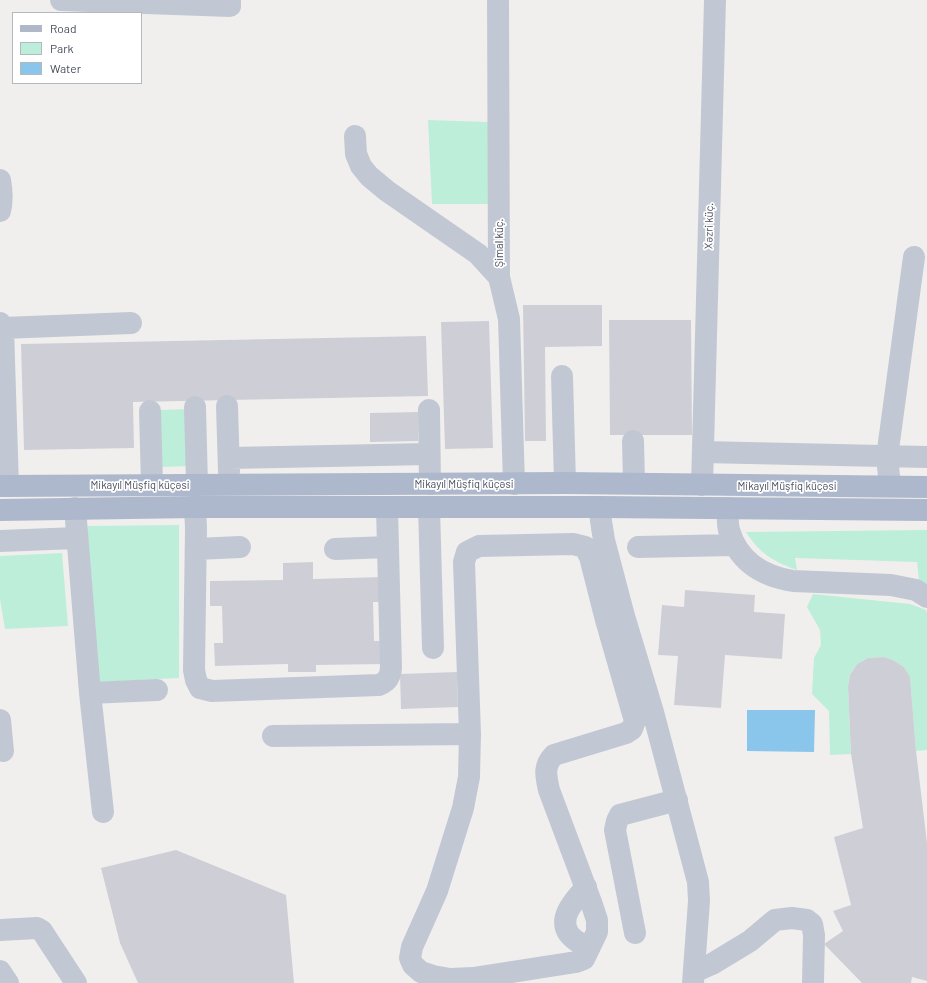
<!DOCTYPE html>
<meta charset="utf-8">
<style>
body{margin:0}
#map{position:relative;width:927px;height:983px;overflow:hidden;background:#f1efee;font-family:Barlow,sans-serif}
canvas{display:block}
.legend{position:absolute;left:12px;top:12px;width:130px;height:72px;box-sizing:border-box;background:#fff;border:1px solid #b5b8be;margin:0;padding:5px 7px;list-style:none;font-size:12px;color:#474e5c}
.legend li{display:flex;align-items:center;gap:8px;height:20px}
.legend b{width:20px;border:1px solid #b5b8be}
</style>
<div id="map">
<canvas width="927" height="983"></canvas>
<ul class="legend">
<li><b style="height:5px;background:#aeb8cd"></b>Road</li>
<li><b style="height:11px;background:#bdeed9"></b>Park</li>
<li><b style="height:11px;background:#8ac5eb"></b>Water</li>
</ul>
</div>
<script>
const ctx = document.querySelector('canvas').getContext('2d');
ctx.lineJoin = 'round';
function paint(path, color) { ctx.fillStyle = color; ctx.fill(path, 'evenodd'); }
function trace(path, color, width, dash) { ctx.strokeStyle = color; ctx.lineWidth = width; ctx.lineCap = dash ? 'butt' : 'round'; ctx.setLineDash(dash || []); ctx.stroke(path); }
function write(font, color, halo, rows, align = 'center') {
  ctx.font = font + ' Barlow,sans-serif'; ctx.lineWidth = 3.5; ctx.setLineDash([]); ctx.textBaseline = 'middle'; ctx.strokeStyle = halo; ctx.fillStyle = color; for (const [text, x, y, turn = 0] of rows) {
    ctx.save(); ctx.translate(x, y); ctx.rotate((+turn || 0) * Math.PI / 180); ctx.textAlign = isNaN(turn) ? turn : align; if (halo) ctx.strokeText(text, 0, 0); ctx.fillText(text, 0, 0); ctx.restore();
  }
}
paint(new Path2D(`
 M428,120l61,2 2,82h-59z
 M189,409l2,57 -31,1 -1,-57z
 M179,525v153l-79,4 -13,-156z
 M927,530v54l-8,-4 -2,-18 -122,-4 2,12c-23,-8 -38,-17 -51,-38z
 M62,553l6,73 -63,3 -5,-30v-43z
 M813,594l97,10 16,6 1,3v137l-11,1 -6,-73 -6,-11 -11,-7 -9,-3 -16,1 -11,6 -7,11 -2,12 3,67 -21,1 -1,-44 -17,-17 2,-36 7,-13 -1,-15 -13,-23z`), '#bdeed9');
paint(new Path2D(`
 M747,710h68l-1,42 -67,-1z`), '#8ac5eb');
paint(new Path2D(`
 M523,305h79v41l-57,1 1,94h-21z
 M609,320h82l1,115h-82z
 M489,321l4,127 -48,1 -4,-127z
 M426,336l2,60 -295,6 1,46 -110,2 -3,-106z
 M418,412v29l-48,1v-29z
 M313,562v17l70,-2v25h-10l1,39h10v23l-68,1v7h-28v-8l-73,2 -1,-23h9l-1,-37h-12v-25l73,-1v-17z
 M685,590l70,5 -1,17 31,2 -3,45 -57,-4 -4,53 -47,-3 4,-49 -20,-1 4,-50 22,2z
 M884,657l9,3 11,7 6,10 6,74 11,92v138l-15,-4 -1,6h-49l-38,-39 19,-13 -10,-20 18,-6 -17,-68 29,-9 -12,-74 -3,-67 2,-12 7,-11 11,-6z
 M457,672l1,35 -57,2 -1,-35z
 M176,850l110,45 8,88h-156l-18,-40 -19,-75z`), '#cecfd6');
trace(new Path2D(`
 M61,0l169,6v-6
 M498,0l1,277 10,42 5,165
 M355,136l1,18 5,12 8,10 18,15 91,63 21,23
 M0,180c2,11 3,20 0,31
 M0,323l3,5 5,158
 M3,328l128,-5
 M562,376l3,107
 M227,406l2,66
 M195,407l2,78
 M429,410l1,74
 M150,411l2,74
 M633,441l1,42
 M703,452l224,5
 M229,458l200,-4
 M702,485l13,-485
 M890,486l-3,-29 27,-200
 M195,507l1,21 -2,142 2,10 4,8 12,3 167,-6c9,-4 11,-8 12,-17l-4,-160
 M429,507l4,141
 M600,507l1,14 3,19 20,76 29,96 45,170 1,19 -6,82
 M75,508l15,185 13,119
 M728,508c0,7 -1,15 1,22 9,31 33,46 64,51l98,4 25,5 11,7
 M0,541l77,-3
 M573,544l12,3 5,10 16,63 29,101 -3,8 -6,4 -72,22c-11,11 -8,21 -5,35l42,112 6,18v12l-13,27 -8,3 -103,16 -23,1 -17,-3 -12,-4 -8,-7 -3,-7 2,-11 25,-56 26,-83 6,-31 1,-43 -6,-172 3,-10 12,-6z
 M638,547l96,-2
 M196,549l44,-2
 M335,549l53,-2
 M90,693l67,-3
 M0,720l3,31
 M273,736l197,-2
 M586,887c-10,12 -29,30 -17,47 4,6 14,11 20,15
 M0,930l37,-2 5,3 34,52
 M635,933l-20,-103 2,-9 3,-6 57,-15
 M0,971l8,12
 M694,972l18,-8 38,-23 25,-21 17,-2 15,2 5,4 2,11 -1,48`), '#c2c8d3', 22);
trace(new Path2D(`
 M0,486l565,-3 362,4
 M0,510l195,-3h405l327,3`), '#aeb8cd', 22);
write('11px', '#474e5c', '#fff', [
 ["Xəzri küç.",709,226,-89],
 ["Şimal küç.",499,243,-90],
 ["Mikayıl Müşfiq küçəsi",464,484],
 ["Mikayıl Müşfiq küçəsi",140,485],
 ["Mikayıl Müşfiq küçəsi",787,486]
]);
</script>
